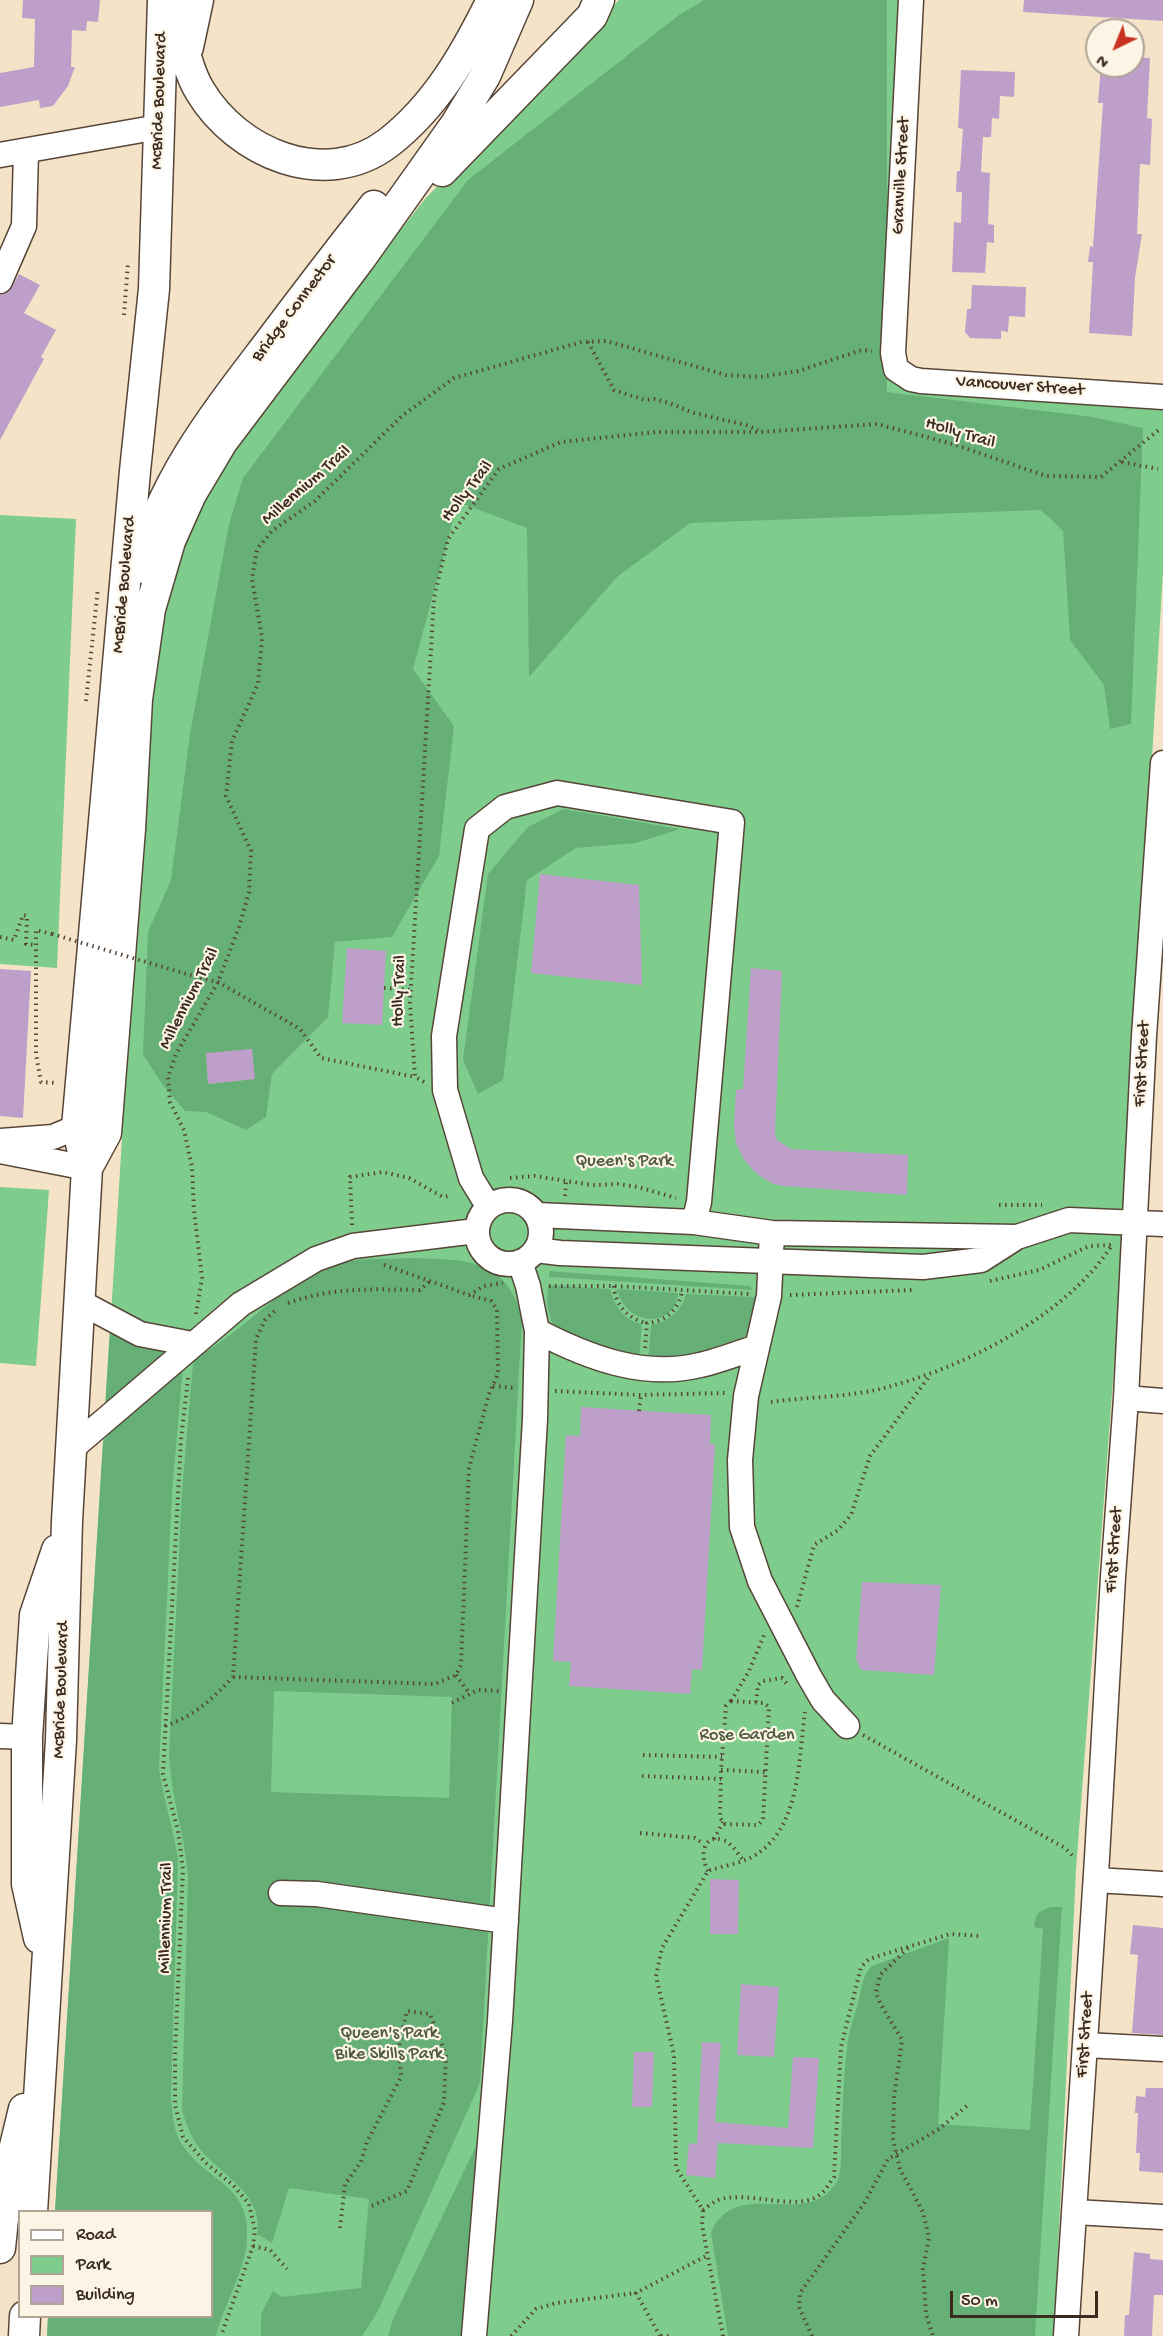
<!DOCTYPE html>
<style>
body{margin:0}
#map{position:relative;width:1163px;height:2336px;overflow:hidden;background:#f5e3c8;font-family:"Gochi Hand",sans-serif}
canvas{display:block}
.legend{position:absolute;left:18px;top:2210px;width:195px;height:108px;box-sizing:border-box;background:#fcf5e5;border:2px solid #afa495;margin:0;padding:8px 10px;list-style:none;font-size:18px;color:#3b2a1e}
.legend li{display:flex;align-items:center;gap:12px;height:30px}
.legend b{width:30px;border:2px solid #afa495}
.north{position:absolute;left:1085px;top:18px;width:60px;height:60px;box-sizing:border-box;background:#fcf5e5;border:2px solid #afa495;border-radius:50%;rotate:223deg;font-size:16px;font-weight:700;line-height:24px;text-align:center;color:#3b2a1e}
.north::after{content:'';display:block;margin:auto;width:21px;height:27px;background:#c8321e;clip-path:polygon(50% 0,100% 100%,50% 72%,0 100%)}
.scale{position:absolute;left:950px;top:2291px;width:148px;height:27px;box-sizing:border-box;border:3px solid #3b2a1e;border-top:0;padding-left:8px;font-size:18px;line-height:21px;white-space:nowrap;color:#3b2a1e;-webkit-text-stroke:4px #fcf5e5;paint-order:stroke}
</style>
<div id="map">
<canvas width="1163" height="2336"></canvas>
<ul class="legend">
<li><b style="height:8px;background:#fff"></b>Road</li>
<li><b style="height:16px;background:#7ecd8d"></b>Park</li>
<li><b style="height:16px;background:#bd9fc9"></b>Building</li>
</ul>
<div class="north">N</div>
<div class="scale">50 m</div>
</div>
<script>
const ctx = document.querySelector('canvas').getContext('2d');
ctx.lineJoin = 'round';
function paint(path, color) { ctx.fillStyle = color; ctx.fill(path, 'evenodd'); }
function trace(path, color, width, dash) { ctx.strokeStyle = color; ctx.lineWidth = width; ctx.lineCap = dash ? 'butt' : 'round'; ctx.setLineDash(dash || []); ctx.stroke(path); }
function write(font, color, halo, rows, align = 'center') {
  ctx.font = font + ' "Gochi Hand",sans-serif'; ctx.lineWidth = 4.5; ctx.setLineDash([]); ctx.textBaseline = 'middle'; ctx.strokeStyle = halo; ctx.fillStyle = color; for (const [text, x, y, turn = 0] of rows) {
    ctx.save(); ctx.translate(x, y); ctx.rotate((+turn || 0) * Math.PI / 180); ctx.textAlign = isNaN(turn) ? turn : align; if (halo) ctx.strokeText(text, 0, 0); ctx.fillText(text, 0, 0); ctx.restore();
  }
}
paint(new Path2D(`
 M619,0h281l-10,376 273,34v162l-40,676 -47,622 -22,466h-1007l1,-19 164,-1v-104l-157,-1 95,-1521 16,-100 34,-87 39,-65 185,-238z
 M0,515l76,4 -19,449 -57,-4z
 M0,1187l49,3 -13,176 -36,-3z`), '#7ecd8d');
paint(new Path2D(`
 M704,0h183v392l206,25 50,11 -12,296 -21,5 -6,-44 -34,-45 -7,-109 -22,-21 -351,13 -73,54 -88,100 -2,-149 -69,-26 -45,167 41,57 -15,130 -47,81 -57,5 -7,75 -56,57 -6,43 -20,13 -40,-18 -21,-1 -23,-27 -19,-30 5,-122 23,-52 19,-146 39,-210 14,-46 225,-298 211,-165zM252,1049l2,30 -46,5 -2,-30z
 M563,809l117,20 -44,14 -60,5 -49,32 -24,200 -25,14 -15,-34 25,-186 40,-47z
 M410,1258c53,2 95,-2 112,59l-42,766 -102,228 -16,25h-101v-22l12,-23 9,6 79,-9 8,-89 -80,-11 -17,55 -15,-9c6,-35 -26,-54 -48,-75 -15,-14 -21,-30 -27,-48l6,-234c-3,-41 -17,-80 -19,-121l13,-264 10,-118 2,-16c53,-26 92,-83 151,-96 21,-4 44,-3 65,-4zM274,1691l178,6 -3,101 -178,-6z
 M549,1271l201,15 2,4 -203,-13z
 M548,1285l62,4c4,16 14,32 32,35l-3,36 -16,-2 -70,-31 -6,-23z
 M617,1289l61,4c-2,35 -52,35 -61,-4z
 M686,1294l69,3c7,64 -64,59 -107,64l3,-36c17,-3 31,-14 35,-31z
 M110,1329l45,14 17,11 -67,54z
 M183,1365l-11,128 -13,275c4,31 15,61 19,92l-7,238c2,17 2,34 12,48 26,37 68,39 64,94 -1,28 -24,67 -31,96h-169l1,-19 164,-1v-104l-157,-1 48,-769 19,-23z
 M1051,1907h11l-27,429h-307l-17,-103c24,-59 98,-1 126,-52 5,-7 4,-31 4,-41 2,-30 2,-61 6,-92 1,-16 8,-33 12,-49 3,-12 4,-25 13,-33l77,-28 -11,186 92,6 13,-201 -9,-2c1,-13 5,-16 17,-20z
 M476,2146l-11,190h-77l5,-17z`), '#66b078');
paint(new Path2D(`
 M23,0h77l-2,22 -11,-1 -1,10 -14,-1 -1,37h4l-7,19 -15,20 -13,2 -1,-8 -39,7v-34l34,-6 1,-48 -13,-1z
 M1024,0h139v21l-140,-9z
 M1133,57l17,1 -3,60 5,1 -2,46 -10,-1 -3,70h5l-7,44 -3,58 -43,-3 4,-71h-5l2,-16 3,1 10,-144h-5l3,-37h32z
 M961,70l54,2 -1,25 -14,-1 -1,23 -7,-1 -1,19h-8l-2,35 9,1 -2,51 6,1v18l-7,-1 -2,31 -33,-1 2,-50 7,1 1,-31h-6l1,-21h3l3,-42 -5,-1z
 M19,274l21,11 -16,28 32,17 -15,27 3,2 -44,81v-145l9,-3z
 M972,285l54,2 -1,30 -16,-1 -1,16 -7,-1v8l-31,-1 -5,-6 2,-23h4z
 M540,874l99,11 3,100 -111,-12z
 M347,948l39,3 -4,74 -40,-2z
 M751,968l31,3 -7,162 2,7 14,9 117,6 -1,40 -123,-9 -11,-2 -16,-10 -13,-14 -8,-17 -2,-18 2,-35 7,-1z
 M0,969l31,2 -8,147 -23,-2z
 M252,1049l3,30 -47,5 -2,-31z
 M581,1407l130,8 -1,29h5l-13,226 -10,-1 -2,25 -121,-8 2,-24 -18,-1 13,-226 14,1z
 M862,1582l79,3 -7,90 -73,-5 -5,-11z
 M710,1879l29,1 -1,54h-28z
 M1133,1925l30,3v107l-31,-2 6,-78 -8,-1z
 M741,1984l38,3 -5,70 -37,-2z
 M702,2042l19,1 -6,79 73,6 5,-71 26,1 -6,90 -95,-5 -3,35 -29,-3 3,-32 8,1z
 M634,2052h20l-2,55h-20z
 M1146,2088h17v85l-24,-2 1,-18h-4l2,-40h-3l1,-17 9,1z
 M1134,2252l16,2v5l13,1v35h-9l-2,41h-28l1,-21h4z`), '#bd9fc9');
const minor = new Path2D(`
 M911,0l-18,353 3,16 15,10 10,2 242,16
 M0,155l159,-28
 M0,281l24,-55 2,-75
 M0,1141l53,-4 24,-10
 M0,1151l87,17
 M477 1232a32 32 0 1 1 64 0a32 32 0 1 1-64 0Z
 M488,1206l-17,-28 -26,-88 -1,-54 33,-207 28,-22 52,-14 175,29 -33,380 -5,20
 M537,1215l157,7 78,11 245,4
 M772,1233l-3,63 -23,100 -6,64 2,67 18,54 49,95 14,24 24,26
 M536,1250l24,3 363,14 58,-7 36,-23 52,-17 94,4
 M80,1302l60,32 52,10
 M537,1331c50,26 106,48 163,34 19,-4 38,-12 57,-18
 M1126,1398l37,3
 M70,1450l171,-146 75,-45 37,-13 123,-15
 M0,1736l27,1
 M1096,1880l67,4
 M281,1893l36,1 189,27
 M1085,2045l78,4
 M1075,2212l88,5
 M474,2336l26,-315 35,-602 2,-88 -9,-45 -8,-24
 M1066,2336l31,-478 16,-281 13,-179 18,-362 19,-273`);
const major = new Path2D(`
 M173,4c8,29 12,62 27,87 37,62 125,100 188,52 48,-37 78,-90 104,-143
 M188,47l10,-47
 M442,171l150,-155 7,-16
 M139,568c24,-88 72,-149 126,-220 36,-48 72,-95 109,-142
 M87,1168l19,-35 24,-304 7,-130 13,-90 20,-68 21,-47 31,-52 138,-183 96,-135 29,-48 33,-76
 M39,1938l-12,-54v-147l8,-122 22,-65
 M32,2212l29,-472 6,-219 20,-353 -10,-41 58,-656 19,-182 9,-289
 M0,2248l7,-69 17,-70
 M24,2336l1,-20`);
trace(minor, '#574638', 27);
trace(major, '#574638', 33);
trace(new Path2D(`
 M124,315l4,-52
 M588,342l26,48 31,10 9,-1 15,4 25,10 52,12 12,5
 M1122,462l36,7
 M86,701l12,-113
 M52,934l-16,-4v124l5,28 16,1
 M0,937l14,3 9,-25 4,1 -1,28 10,1
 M200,978l18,4 82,47 21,29 94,19
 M384,988l28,2
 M424,1082l-9,-5 -5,-74 24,-405 14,-59 51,-70 62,-27 95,-10h105l116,-8 76,20 93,32 55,1 60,-49
 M510,1178l25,-2 57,9 26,-1 20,3 38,11
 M565,1196l1,-14
 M999,1205h43
 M352,1225l-2,-48 33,-5 26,6 34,19 5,-1
 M384,1265l85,30 15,-9 19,-3
 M990,1281l49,-11 50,-24 22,-1
 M549,1286h65l135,8
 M614,1286c1,19 14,33 33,37
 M790,1295l124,-5
 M288,1303c46,-16 85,-14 132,-13l10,-9
 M196,1314l6,-36 -8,-68 -2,-43 -8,-37 -14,-28 -2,-25 8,-23 42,-72 21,-55 10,-35 2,-41 -25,-55 6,-55 26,-57 4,-46 -10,-59 5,-30 16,-19 42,-29 88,-86 51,-37 128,-36 24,-1 120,34 33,2 39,-6 64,-21 10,1
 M645,1348l2,-25c19,-1 33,-15 35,-33
 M188,1378l-7,62 -18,334 15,57 5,38 -8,186v50l8,32 24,27 26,21 16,19 6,26 -2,16 -32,90
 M493,1386l23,2
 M555,1391l86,4 84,-2
 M771,1402c35,-5 76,-5 109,-13 81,-20 186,-72 232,-144
 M639,1411l2,-17
 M797,1607l17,-62 24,-15 13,-15 19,-59 58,-78
 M456,1675l14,19
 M233,1677l202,7 21,-9 5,-10 8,-197 20,-74 9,-20 -1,-64 -6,-9 -22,-6
 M731,1701l33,2 5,4 -6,113 -5,5 -33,-1 -5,-6 1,-48 5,-64z
 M731,1701l18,-30 15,-36
 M756,1702l2,-17 5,-4 19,-3 6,7
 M452,1703l26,-13 21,1
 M165,1726c31,-11 46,-26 68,-49l23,-338 9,-19 12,-11
 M863,1735l202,113 8,8
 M643,1755l79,2
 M721,1770l44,2
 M642,1776l79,3
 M640,1833l55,5 9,6
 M714,1839l9,-17
 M708,1871c-8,-13 -6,-38 15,-31 9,3 14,13 20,20
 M908,1948l-28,27 -4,18 4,10 22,37 -8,58 -1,42 7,29 23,43 6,26 -6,31 3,45 7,22
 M703,2210c4,-3 10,-8 15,-10 31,-11 82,15 105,-8 4,-4 7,-10 11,-15l7,-130 20,-80 8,-8 81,-25 30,2
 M340,2228l5,-44 16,-22 6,-20 34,-65 -2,-31 8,-35 23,3 16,41 -2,47 -37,89 -38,16
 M253,2246l17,4 17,19
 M511,2336l25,-27 20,-6 80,-10
 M660,2336l-24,-43 70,-37
 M661,2336h12
 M723,2336l-21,-111 1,-15 -27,-42 -2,-113 -18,-79 6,-28 46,-77c14,-5 31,-7 44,-14 49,-27 46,-96 53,-145
 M812,2336l-13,-29 1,-14 65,-91 23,-43 51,-30 29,-24`), '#574638', 4, [1.5, 4.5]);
trace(minor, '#fff', 24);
trace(major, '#fff', 30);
trace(new Path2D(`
 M52,934l148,44`), '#574638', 4, [1.5, 4.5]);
write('18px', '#3b2a1e', '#fcf5e5', [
 ["McBride Boulevard",160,101,-88],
 ["Granville Street",902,176,-87],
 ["Bridge Connector",295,309,-53],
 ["Vancouver Street",1020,387,4],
 ["Holly Trail",960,434,17],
 ["Millennium Trail",307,486,-41],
 ["Holly Trail",468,492,-52],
 ["McBride Boulevard",125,585,-85],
 ["Holly Trail",400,991,-88],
 ["Millennium Trail",190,999,-63],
 ["First Street",1143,1064,-87],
 ["First Street",1115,1550,-86],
 ["McBride Boulevard",62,1690,-88],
 ["Millennium Trail",167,1918,-89],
 ["First Street",1086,2035,-86]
]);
write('18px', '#4f5b3f', '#fcf5e5', [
 ["Queen's Park",624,1162],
 ["Rose Garden",747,1736],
 ["Queen's Park",389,2034],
 ["Bike Skills Park",389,2055]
]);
</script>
